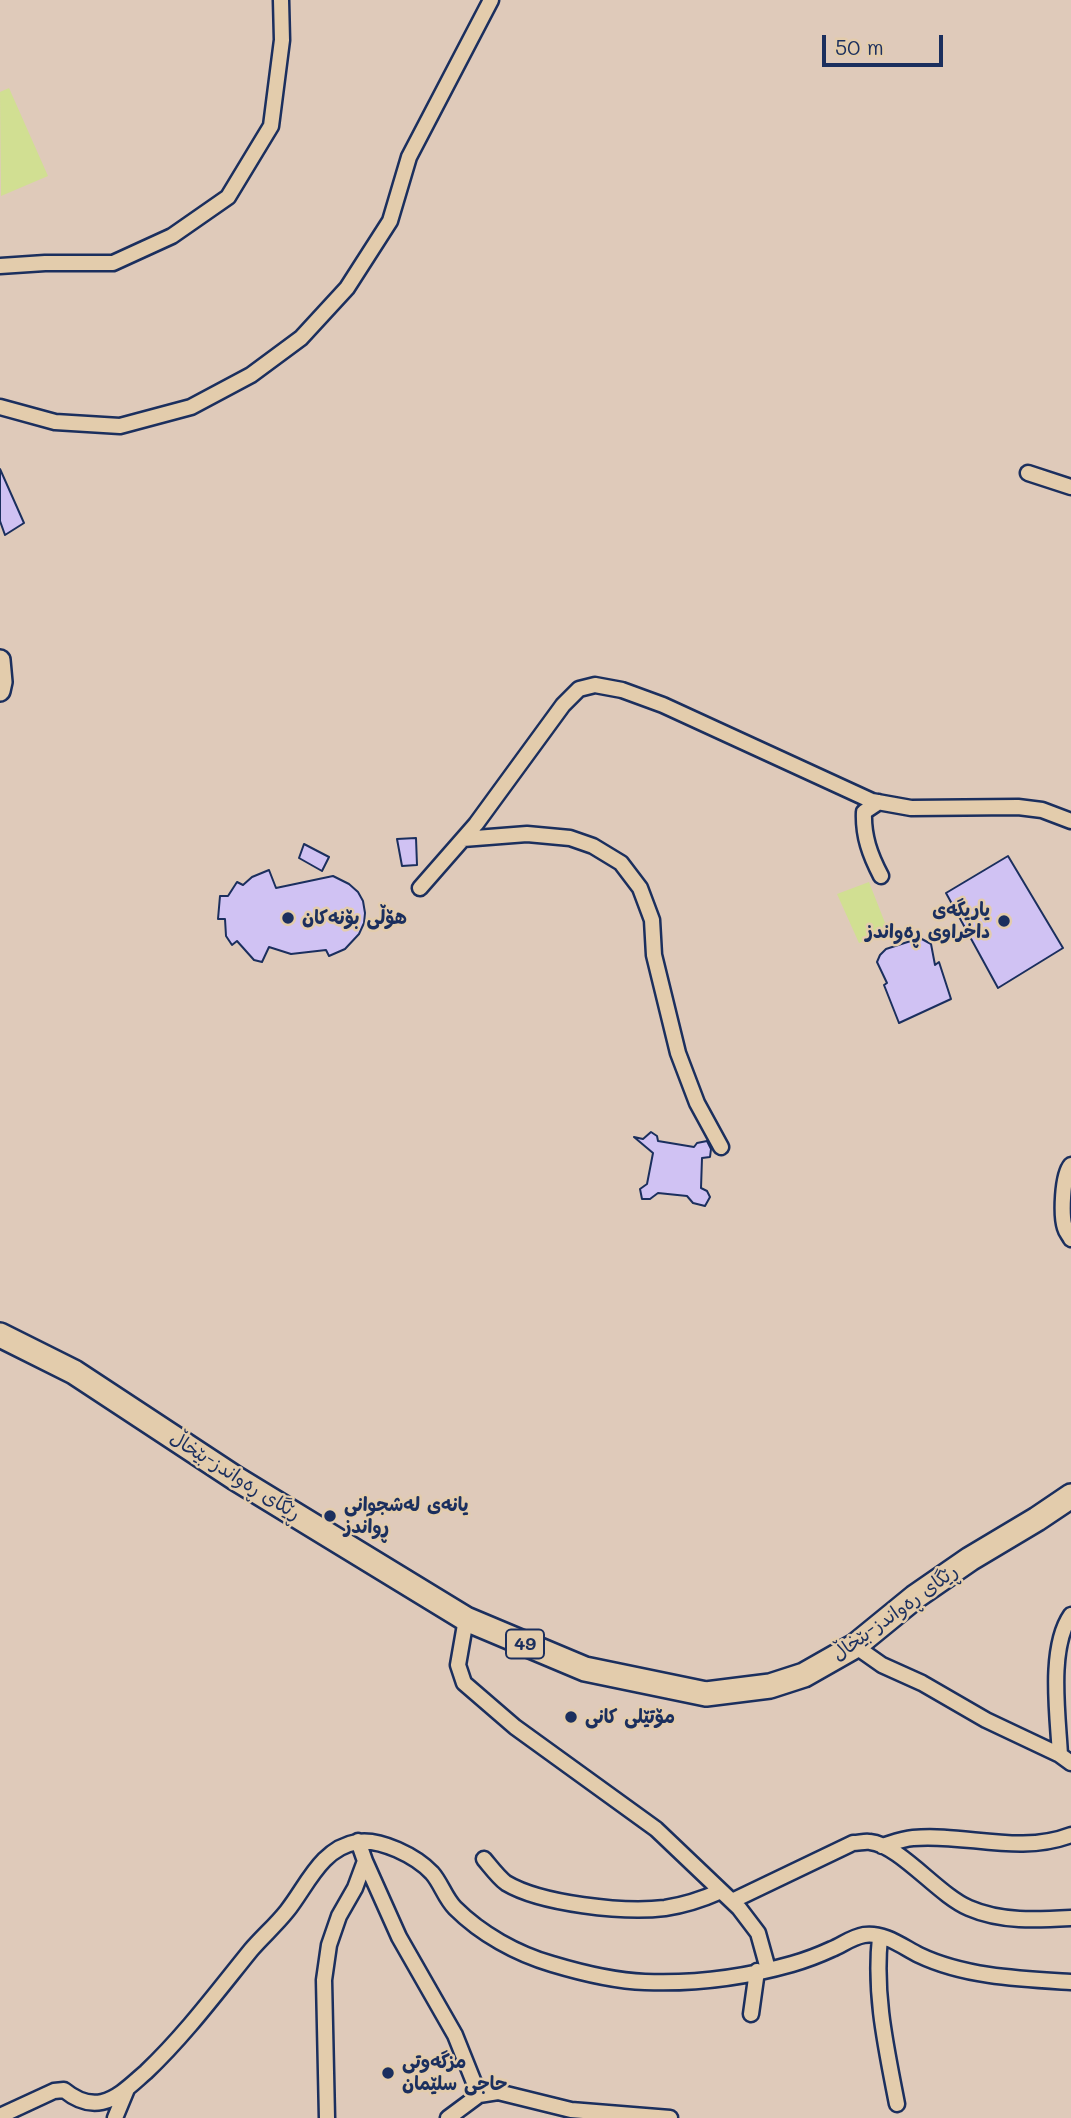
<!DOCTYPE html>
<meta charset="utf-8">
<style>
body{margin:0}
#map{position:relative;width:1071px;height:2118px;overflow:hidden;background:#dfcaba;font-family:Mali,sans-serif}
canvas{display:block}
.scale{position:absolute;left:822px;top:35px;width:121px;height:32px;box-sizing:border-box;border:4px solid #1b2f5e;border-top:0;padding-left:9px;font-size:21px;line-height:24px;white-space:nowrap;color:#1b2f5e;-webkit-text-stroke:5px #e3ccac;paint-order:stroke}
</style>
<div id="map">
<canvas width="1071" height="2118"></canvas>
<div class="scale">50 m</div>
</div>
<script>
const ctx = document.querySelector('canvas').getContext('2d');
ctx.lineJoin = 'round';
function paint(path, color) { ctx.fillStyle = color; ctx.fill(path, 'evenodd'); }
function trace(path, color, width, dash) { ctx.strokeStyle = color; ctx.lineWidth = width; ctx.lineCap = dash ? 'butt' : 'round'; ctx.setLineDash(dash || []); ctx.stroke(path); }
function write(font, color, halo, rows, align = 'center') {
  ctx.font = font + ' Mali,"Playpen Sans Arabic",sans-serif'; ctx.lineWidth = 5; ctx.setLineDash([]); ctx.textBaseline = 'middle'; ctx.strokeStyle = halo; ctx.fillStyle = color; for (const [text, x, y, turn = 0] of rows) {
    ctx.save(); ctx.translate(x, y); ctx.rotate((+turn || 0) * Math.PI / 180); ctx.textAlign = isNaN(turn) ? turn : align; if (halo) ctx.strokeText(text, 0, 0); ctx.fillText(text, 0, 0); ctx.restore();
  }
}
paint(new Path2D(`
 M9,88l39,88 -47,20 -1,-104z
 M869,882l20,51 -30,10 -22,-49z`), '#d1df92');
const building = new Path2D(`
 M0,469l24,54 -19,12 -5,-14z
 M416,838l1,27 -15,1 -5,-27z
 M304,844l25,13 -7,14 -23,-13z
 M1008,856l55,92 -65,40 -52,-95z
 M269,870l7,18 57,-12 16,8 9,8 5,9 2,12 -1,10 -5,11 -14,15 -16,7 -3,-6 -35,4 -22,-7 -7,15 -8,-2 -17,-19 -5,4 -6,-9 -1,-17h-7l2,-23h8l9,-14 6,3 9,-8z
 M920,938l11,6 4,21 4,-3 12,37 -52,24 -15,-38 3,-2 -10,-21 3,-7 6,-6z
 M651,1132l6,4 1,5 36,6 3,-4 10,-2 4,8 -1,8 -8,1 -1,30 6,3 3,6 -5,9 -12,-3 -6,-7 -29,-3 -8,6h-8l-2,-10 7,-5 6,-31 -19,-16 9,2z`);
paint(building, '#d0c2f3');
trace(building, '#1b2f5e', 2);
const street = new Path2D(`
 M0,266l45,-3h68l59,-27 56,-39 43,-71 11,-86 -1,-40
 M0,407l55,15 65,4 71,-19 60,-32 50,-37 46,-50 43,-67 19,-64 82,-157
 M1028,473l43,14
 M879,802l-15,10c-1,24 6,43 17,64
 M463,839l64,-5 43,4 23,8 28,17 19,25 12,32 2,35 24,98 19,50 24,44
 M420,888l56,-64 87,-119 16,-16 16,-4 27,5 41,15 209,96 39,7 107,-1 24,3 29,11
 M1071,1165c-9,10 -10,51 -6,63 1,4 4,7 6,11
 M466,1619l-8,46 6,18 51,44 141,102 83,79 19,25 10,36
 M855,1646l27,19 40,18 64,37 74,35 11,8
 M1060,1755c-2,-39 -12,-107 11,-140
 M882,1846c10,-3 20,-7 31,-8 52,-5 106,17 158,-3
 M484,1859c6,7 14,18 22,24 35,21 118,30 159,25 20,-3 38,-9 56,-17
 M365,1861l34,76 56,98 24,60
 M732,1901l121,-58c6,0 12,-2 17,-1 30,3 68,53 99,66 32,14 68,12 102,10
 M880,1937c-6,58 6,110 17,167
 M751,2014l6,-43
 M0,2116l54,-25 10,-1c11,9 24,15 38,12 17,-4 31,-19 44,-30 39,-37 71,-80 105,-122 11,-13 25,-25 36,-39 20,-25 34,-63 70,-69 23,-4 59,14 75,31 9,10 13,25 23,35 26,26 62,46 97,56 30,9 62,17 93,18 49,2 101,-5 147,-18 14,-4 27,-9 40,-15 10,-4 20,-12 32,-14 20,-3 39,12 55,20 46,22 102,24 152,27
 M115,2118l12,-29
 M327,2118l-3,-138 5,-35 10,-29 16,-28 10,-27 -7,-20
 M448,2118l31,-23 19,-3 73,18 99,8`);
const secondary = new Path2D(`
 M0,660l2,22 -2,9`);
const primary = new Path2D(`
 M0,1335l74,37 161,106 231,141 119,50 121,25 64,-8 34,-11 51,-29 60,-49 55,-38 67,-40 34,-23`);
trace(street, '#1b2f5e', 19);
trace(secondary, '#1b2f5e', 24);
trace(primary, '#1b2f5e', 28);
trace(street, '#e3ccac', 14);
trace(secondary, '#e3ccac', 19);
trace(primary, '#e3ccac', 23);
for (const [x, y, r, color] of [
 [288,918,7,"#1b2f5e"],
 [1004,921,7,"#1b2f5e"],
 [330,1516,7,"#1b2f5e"],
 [571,1717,7,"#1b2f5e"],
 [388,2073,7,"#1b2f5e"]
]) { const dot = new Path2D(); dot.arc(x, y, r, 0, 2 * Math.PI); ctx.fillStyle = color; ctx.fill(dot); trace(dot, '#e3ccac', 2.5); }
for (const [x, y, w] of [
 [525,1644,38]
]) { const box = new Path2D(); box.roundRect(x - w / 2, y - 14.5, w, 29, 5); ctx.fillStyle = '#e3ccac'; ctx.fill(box); trace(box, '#1b2f5e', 2); }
write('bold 18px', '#1b2f5e', null, [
 ["49",525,1644]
]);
write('bold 19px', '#1b2f5e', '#e3ccac', [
 ["یاریگەی",990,910,"right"],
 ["داخراوی ڕەواندز",990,932,"right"],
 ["هۆڵی بۆنەکان",302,918],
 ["یانەی لەشجوانی",344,1505],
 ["ڕواندز",344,1527],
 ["مۆتێلی کانی",585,1717],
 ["مزگەوتی",402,2062],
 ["حاجی سلێمان",402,2084]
], 'left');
write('19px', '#1b2f5e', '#e3ccac', [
 ["ڕێگای ڕەواندز-بێخاڵ",235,1476,32],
 ["ڕێگای ڕەواندز-بێخاڵ",895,1613,-36]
]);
</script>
